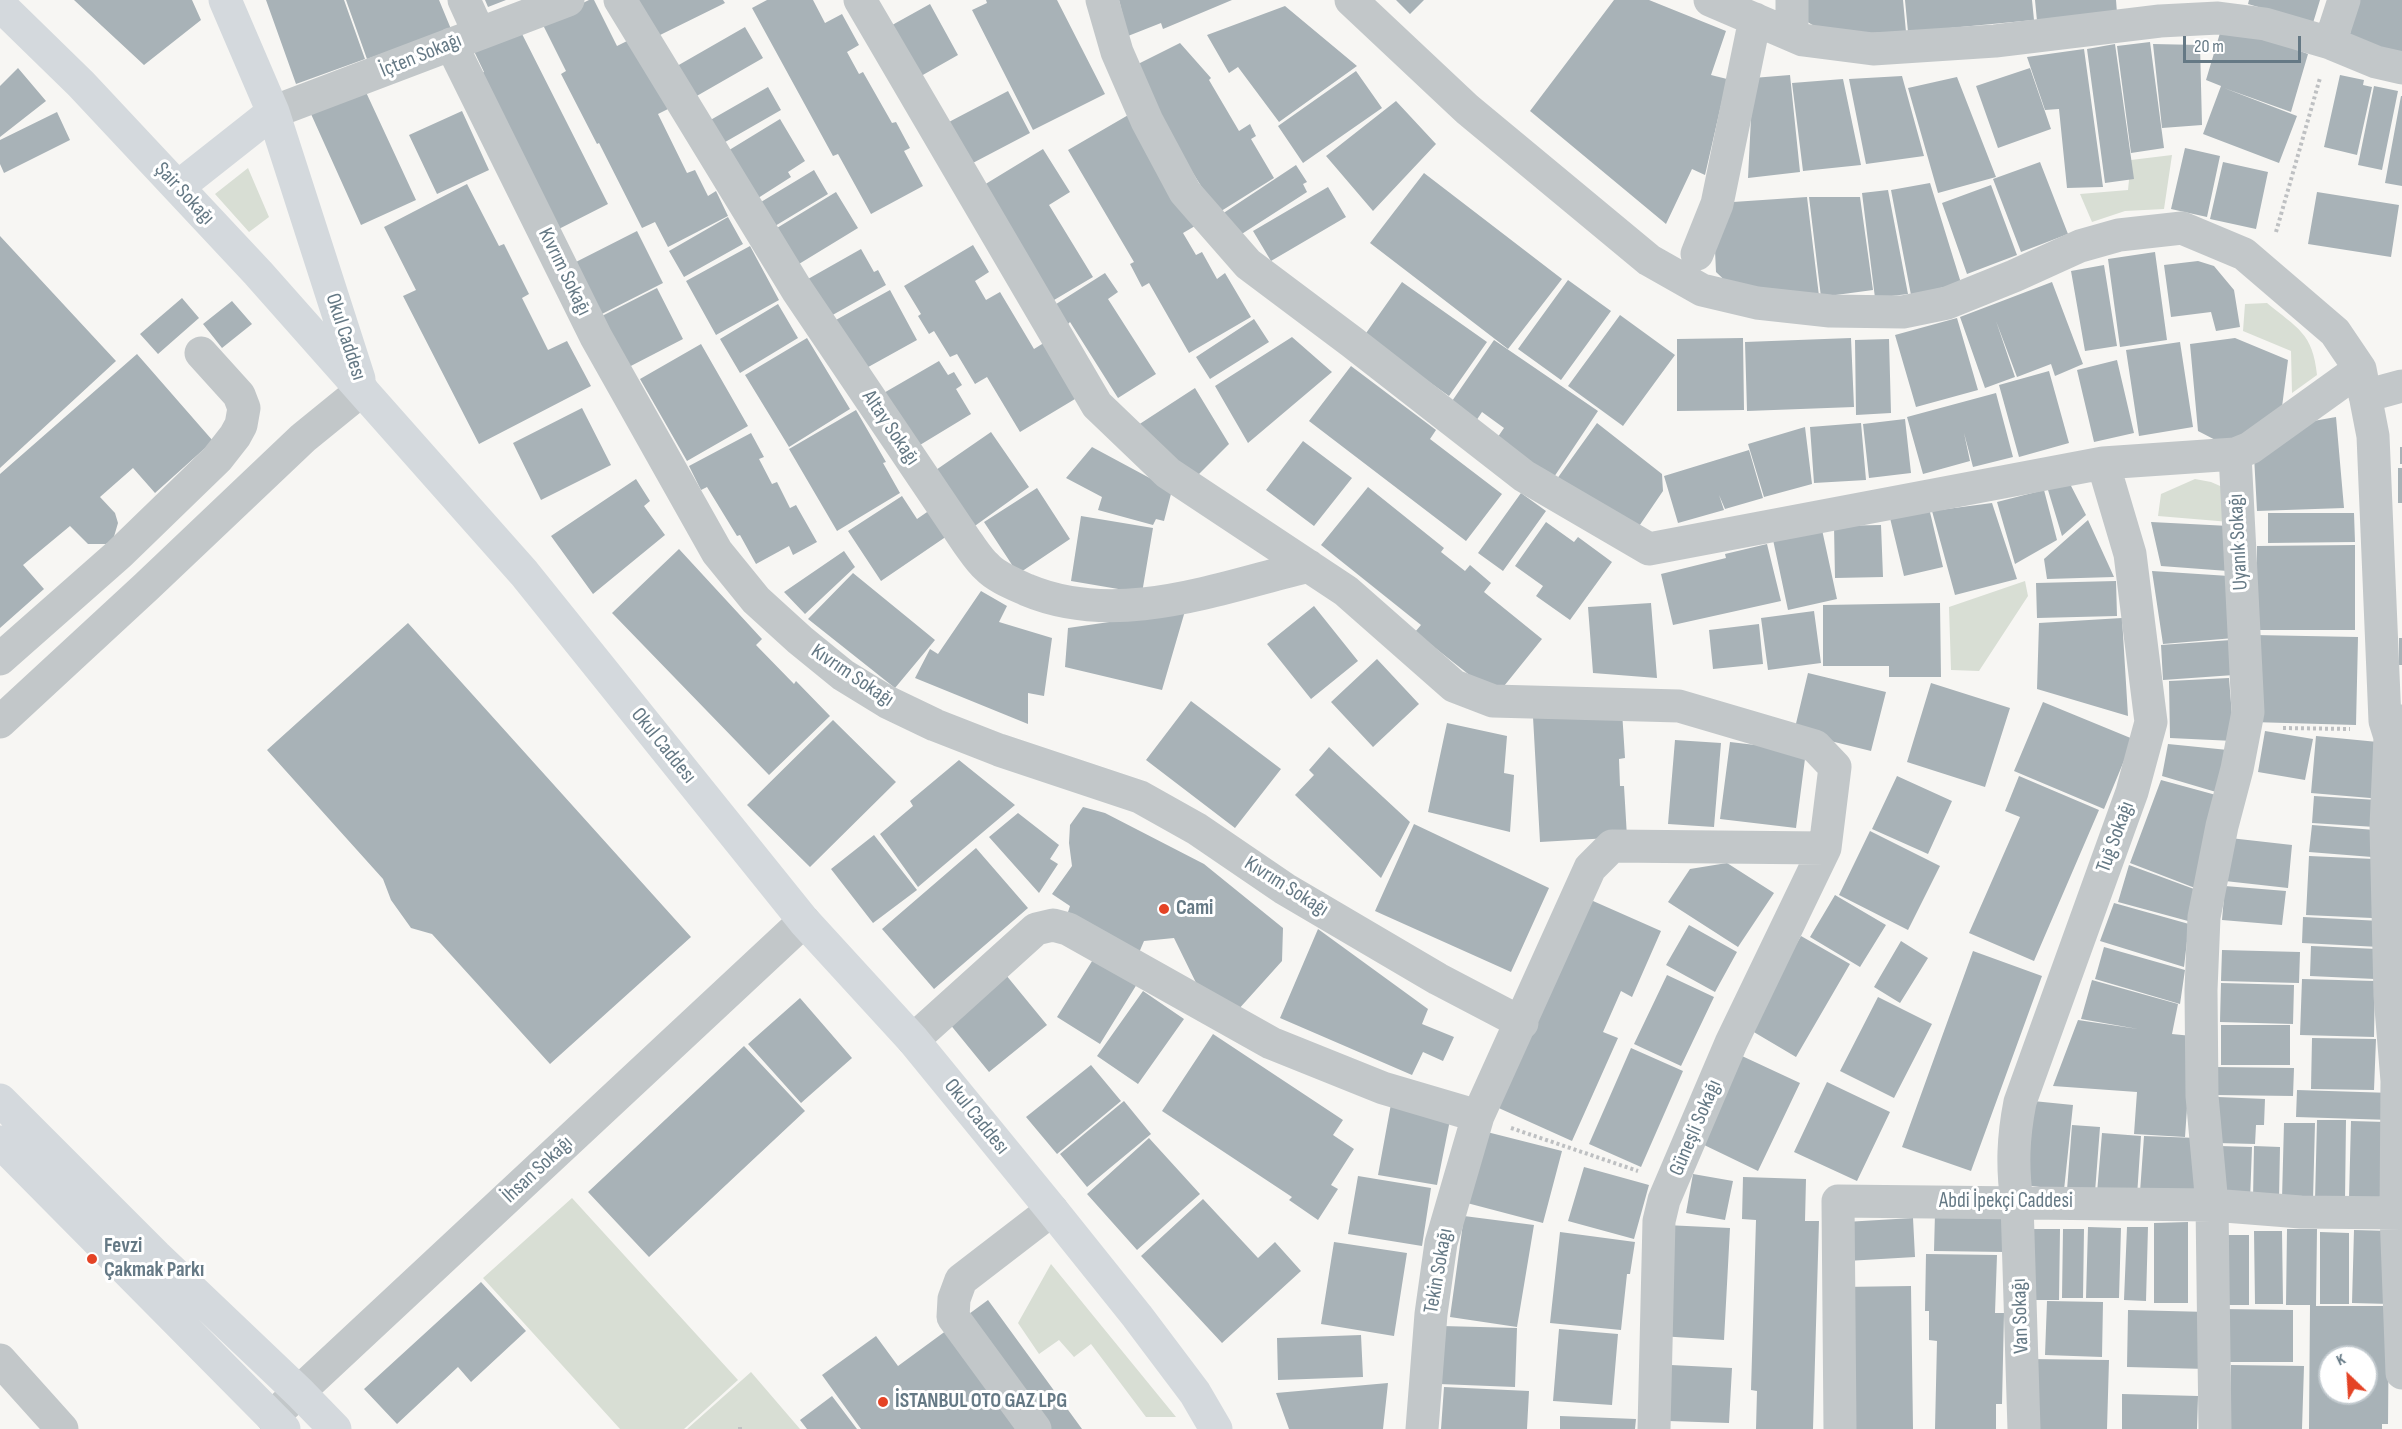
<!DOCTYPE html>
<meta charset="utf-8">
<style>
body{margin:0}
#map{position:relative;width:2402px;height:1429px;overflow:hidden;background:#f7f6f3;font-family:"Sofia Sans Condensed",sans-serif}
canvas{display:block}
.north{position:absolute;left:2318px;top:1345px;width:60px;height:60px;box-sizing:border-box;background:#fff;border:2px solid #c1c9ce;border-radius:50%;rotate:335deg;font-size:16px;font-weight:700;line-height:24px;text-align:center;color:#657985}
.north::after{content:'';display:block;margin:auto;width:21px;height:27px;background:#e44325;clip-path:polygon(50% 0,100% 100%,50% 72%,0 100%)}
.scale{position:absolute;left:2183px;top:36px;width:118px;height:27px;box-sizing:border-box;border:3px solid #657985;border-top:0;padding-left:8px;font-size:18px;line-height:21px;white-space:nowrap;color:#657985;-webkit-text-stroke:4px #fff;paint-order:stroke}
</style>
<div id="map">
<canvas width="2402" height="1429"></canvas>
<div class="north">K</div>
<div class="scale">20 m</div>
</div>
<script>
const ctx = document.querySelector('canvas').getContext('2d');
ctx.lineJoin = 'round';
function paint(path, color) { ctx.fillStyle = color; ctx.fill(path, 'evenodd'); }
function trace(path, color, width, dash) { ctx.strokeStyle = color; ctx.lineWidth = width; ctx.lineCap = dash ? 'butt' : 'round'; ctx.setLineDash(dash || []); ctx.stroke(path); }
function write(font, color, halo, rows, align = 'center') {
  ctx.font = font + ' "Sofia Sans Condensed",sans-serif'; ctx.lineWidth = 6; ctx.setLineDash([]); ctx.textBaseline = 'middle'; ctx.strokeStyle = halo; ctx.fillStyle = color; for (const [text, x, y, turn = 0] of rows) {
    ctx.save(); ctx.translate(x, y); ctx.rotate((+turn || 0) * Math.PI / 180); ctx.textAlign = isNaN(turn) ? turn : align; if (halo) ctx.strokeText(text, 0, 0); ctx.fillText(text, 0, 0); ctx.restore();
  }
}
paint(new Path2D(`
 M2172,155l-8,54 -39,2 -33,11 -12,-28 48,-4 3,-30z
 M248,168l21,49 -20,15 -34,-38z
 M2267,303c30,25 46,30 50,72l-25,18 -1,-42 -48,-20 2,-27z
 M2195,479l16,3 16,7 3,33 -72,-6 3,-22z
 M2025,581l3,15 -49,75 -28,-1 -2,-63z
 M572,1198l166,182 -54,49h-64l-137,-151z
 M1051,1264l125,153h-30l-55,-73 -17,13 -15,-17 -20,14 -21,-31z
 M751,1372l49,57h-113z`), '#d8ded4');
paint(new Path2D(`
 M74,0h118l9,20 -57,45z
 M266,0h78l21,59 -69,25z
 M346,0h93l12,29 -84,30z
 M485,0h21l-18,7z
 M589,0h5l23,46 20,-10 35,71 -14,7 29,59 8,-3 13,26 8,-5 12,25 -60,31 -13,-25 -13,6 -43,-85 -2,1 -36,-70 5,-3 -24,-48z
 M638,0h85l2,3 -69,34z
 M767,0h46l12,23 17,-9 17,31 -12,7 12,22 4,-2 29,51 4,-1 14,26 -6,3 19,35 -52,28 -33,-60 -5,2 -81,-148z
 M986,0h71l48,94 -72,36 -61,-120 15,-7z
 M1119,0h113l-69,29 -2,-6 -33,13z
 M1396,0h28l-14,14z
 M1614,0h35l77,31 -15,44 16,4 -22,96 -13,-6 -26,55 -136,-113z
 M1800,0h103l3,32 -78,2 -29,-17z
 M1905,0h127l2,20 -126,12z
 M2035,0h81l1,13 -80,8z
 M2249,0h71l-7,23 -65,-19z
 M2358,0h44v52l-55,-6z
 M930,4l28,51 -44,25 -29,-51z
 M1285,6l72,60 -78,56 -41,-55 -9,6 -22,-38z
 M518,26l90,178 -59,30 -71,-159 6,-3 -11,-23z
 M745,27l18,31 -68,39 -18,-31z
 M2240,29l68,25 -17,58 -67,-24 73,28 -18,47 -76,-29 18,-48 -15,-6 14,-47z
 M2150,42l14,106 -33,5 -14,-107z
 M1180,43l31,35 -2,2 30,51 11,-7 6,12 -5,3 23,39 -56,35 -32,-51 -52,-96z
 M2115,44l19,135 -29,4 -18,-134z
 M2153,44l47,1 2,80 -40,3z
 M2084,49l19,138 -36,1 -8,-79 -14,1 -18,-53z
 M18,68l28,33 -46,36v-51z
 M2030,68l21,61 -53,19 -22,-62z
 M1356,71l26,37 -79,55 -25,-37z
 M1790,75l10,97 -52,6 5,-100z
 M2340,75l24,5 -1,5 9,2 -15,68 -33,-8z
 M1902,76l22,80 -58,8 -17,-85z
 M1957,77l39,100 -58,16 -30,-105z
 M1843,79l18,86 -58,6 -11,-88z
 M2374,86l24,5 -16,79 -24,-5z
 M768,87l13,23 -61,35 -13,-23z
 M365,90l51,110 -55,25 -50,-111z
 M1008,91l22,42 -61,32 -22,-42z
 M2401,96h1v90l-17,-3z
 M1396,101l40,43 -63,67 -47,-55z
 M462,111l27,59 -52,24 -28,-59z
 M57,112l13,28 -66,33 -4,-9v-24z
 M1130,114l65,112 -12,7 13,22 6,-3 15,27 8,-6 26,44 -62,36 -40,-70 -7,4 -12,-23 4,-2 -66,-112z
 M780,119l25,42 -17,11 3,5 -36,23 -29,-48z
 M2185,148l35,8 -13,61 -36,-8z
 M1043,149l27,43 -21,13 44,72 -44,26 -70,-115z
 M2040,162l28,72 -47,18 -28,-73z
 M2223,162l45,10 -12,57 -46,-10z
 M1296,165l11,17 -4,2 4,8 -73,47 -15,-23z
 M814,170l14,24 -58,35 -14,-24z
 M1424,173l138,106 -54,70 -138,-106z
 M1930,183l31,100 -50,12 -20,-105z
 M467,184l32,62 5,-2 25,50 -7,4 26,52 19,-9 24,45 -112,58 -76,-148 13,-6 -32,-63z
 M1991,185l26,70 -50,19 -25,-71z
 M1328,187l18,30 -75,44 -18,-30z
 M1888,190l20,104 -33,4 -13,-105z
 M836,192l22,36 -64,39 -22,-36z
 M2317,192l82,13 -8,52 -83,-13z
 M1807,197l12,99 -85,-7 -18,-17 -1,-22 18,-48z
 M1809,197h51l13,93 -52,7z
 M728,217l15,27 -59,33 -15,-26z
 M637,231l26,52 -67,34 -26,-52z
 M0,236l116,125 -116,107z
 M973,245l16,27 -14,9 11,19 14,-8 34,57 13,-8 33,55 -60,36 -33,-55 -12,7 -18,-30 -7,3 -16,-26 -5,3 -11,-18 3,-2 -17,-28z
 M750,246l29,54 -63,35 -30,-54z
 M861,249l13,23 4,-2 8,15 -57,32 -21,-38z
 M2155,252l12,88 -47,7 -12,-88z
 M2198,261l16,5 20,24 6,37 -24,4 -5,-19 -40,5 -7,-52z
 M2104,265l13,81 -32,5 -14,-80z
 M1105,273l13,19 -10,7 48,75 -38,24 -48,-76 -4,4 -13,-20z
 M1568,280l43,31 -50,69 -43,-31z
 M1402,282l85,60 -38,54 -85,-60z
 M2052,282l31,82 -28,12 -4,-12 -34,13 -21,-56 19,56 -30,11 -25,-71z
 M657,288l26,51 -58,30 -27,-51z
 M890,290l27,50 -56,31 -27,-50z
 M182,298l17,20 -41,36 -18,-20z
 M232,301l20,23 -30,24 -19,-24z
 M778,304l20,34 -58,35 -20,-34z
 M1620,315l55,40 -52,71 -55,-40z
 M1957,318l21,72 -62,17 -21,-72z
 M1254,319l15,23 -59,37 -14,-22z
 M1292,337l40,35 -84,71 -33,-57z
 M807,338l43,71 -61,38 -44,-72z
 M1743,338l1,72 -67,1v-72z
 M1851,338l3,69 -107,4 -2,-69z
 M2235,338l53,22 -6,47 -55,39 -29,-15 -8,-87z
 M1889,339l2,74 -35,2 -1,-75z
 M1494,340l104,71 -46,69 -57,-39 9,-13 -22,-16 -6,9 -26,-17z
 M2180,342l13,85 -54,9 -13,-86z
 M701,344l47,82 -61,35 -47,-82z
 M137,354l76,87 -58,52 -22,-25 -33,29 15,16 3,10 -5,17 -7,4h-18l-18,-18 -47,39 21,24 -44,39v-154z
 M2117,360l17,73 -40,9 -17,-72z
 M939,361l9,14 6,-3 8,13 -6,4 15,25 -56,34 -33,-54z
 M1351,366l85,64 -6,9 72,55 -36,47 -157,-120z
 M2049,371l20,72 -50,14 -20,-72z
 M1195,388l34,56 -34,34 -60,-51z
 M1996,393l17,64 -40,10 -9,-34 6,28 -47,13 -16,-57z
 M582,408l29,57 -70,35 -28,-57z
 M856,410l30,52 -3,1 17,30 -63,38 -48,-82z
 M2336,417l8,91 -87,3 -3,-55 31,-30z
 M1905,419l6,54 -42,5 -6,-54z
 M1597,423l65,51 1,17 -32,47 -77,-55z
 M1861,423l5,57 -52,3 -4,-56z
 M1805,427l7,57 -48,13 -16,-53z
 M991,432l38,55 -57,41 -39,-56z
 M751,433l13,24 -5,2 13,25 5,-2 13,26 6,-3 21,37 -24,13 -4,-9 -33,18 -16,-29 -3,1 -30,-49 -6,3 -12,-24z
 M1303,441l49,37 -38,48 -48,-36z
 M1092,447l80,43 -8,31 -8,-2 -3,6 -55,-15 4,-13 -36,-19z
 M2400,447h2v17h-2z
 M1749,450l14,48 -38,11 -6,-14 5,15 -46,13 -14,-47z
 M2398,468h4v35h-4z
 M636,479l14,22 -6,5 21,29 -72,59 -42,-58z
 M2068,480l18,35 -24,21 -14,-46z
 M1368,487l76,61 -3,4 24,19 5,-6 21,18 -7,9 58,47 -46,57 -81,-64 6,-7 -100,-80z
 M1037,488l33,51 -52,35 -34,-52z
 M2044,490l13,50 -42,24 -18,-62z
 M1521,493l25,18 -43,60 -25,-18z
 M902,496l15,23 13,-9 17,26 -66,45 -33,-50z
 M1992,503l25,76 -62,16 -23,-84z
 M1929,508l14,59 -39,9 -14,-58z
 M2268,513h86l1,29 -87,1z
 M1081,516l72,12 -11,65 -71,-12z
 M2088,520l26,57 -67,2 -3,-20z
 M1546,522l28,20 4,-5 34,25 -42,58 -34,-24 7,-10 -28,-20z
 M2151,522l78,4 -1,45 -67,-5z
 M1821,525l16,74 -49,11 -16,-75z
 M1881,525l2,52 -48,1 -1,-52z
 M1767,544l14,57 -108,24 -12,-51 65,-16 -1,-4z
 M2355,545v85h-98v-84z
 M679,549l83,90 -6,6 38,39 2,-3 34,35 -61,59 -157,-162z
 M844,551l11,16 -50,47 -21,-22z
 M2152,571l77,5 5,62 -71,6z
 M853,573l82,67 -40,48 -87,-69z
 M2116,581l1,35 -80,2 -1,-35z
 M981,591l26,15 -8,16 53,16 -8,58 -16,-3v31l-113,-46 15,-29 8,5z
 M1651,603l6,75 -64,-5 -5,-66z
 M1940,603l1,74h-52v-11h-66v-61z
 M1314,606l44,55 -47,38 -44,-55z
 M1185,611l-23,79 -97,-23 3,-39z
 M1814,611l7,52 -53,7 -7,-52z
 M2122,618l6,98 -91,-27 2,-66z
 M408,623l283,314 -141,127 -118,-130 -21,-6 -20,-28 -8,-21 -116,-129z
 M1759,624l4,40 -50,5 -4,-39z
 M2254,635l104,2 -2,88 -104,-3z
 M2399,638h3v27h-3z
 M2231,640l3,35 -71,5 -2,-35z
 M1377,659l42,45 -46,43 -42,-45z
 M1808,673l78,19 -15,59 -77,-19z
 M2229,678l5,63 -64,-3 -1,-57z
 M1931,683l79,25 -25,79 -78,-25z
 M1191,701l90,68 -46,59 -89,-68z
 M2043,702l90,37 -29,70 -90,-38z
 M1622,711l3,47 -6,1 1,27h4l3,51 -87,5 -7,-125z
 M833,720l63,62 -86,85 -63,-62z
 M1447,723l60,13 -3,37 10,2 -4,57 -82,-20z
 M2265,731l48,8 -8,41 -47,-8z
 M2316,736l72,7 -6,56 -71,-6z
 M1675,740l46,3 -7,84 -46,-3z
 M1730,742l76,9 -10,77 -76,-9z
 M2168,744l60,6 -12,42 -54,-16z
 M1329,747l81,75 -29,56 -86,-83 19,-20 -5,-5z
 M959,760l56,45 -97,82 -38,-53 33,-28 -3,-5z
 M1897,776l55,25 -24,53 -56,-25z
 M2019,776l80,34 -65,151 -65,-28 51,-116 -15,-6z
 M2161,780l55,15 -21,93 -65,-25z
 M2314,796l63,4 -2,27 -63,-4z
 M1083,807l22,6 99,51 79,64 -1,33 -45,50 -34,-14 -29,-59 -30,3 -6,14 -70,-43 2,-6 -18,-12 20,-28 -3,-23 1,-18z
 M1018,813l41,32 -9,14 8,5 -19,29 -50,-56z
 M1414,824l135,64 -38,84 -136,-61z
 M2312,825l63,5 -3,27 -63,-5z
 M1870,831l70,35 -32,64 -69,-35z
 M874,835l43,55 -44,33 -42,-54z
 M2230,838l62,7 -4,43 -63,-7z
 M976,848l52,60 -94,81 -52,-60z
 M2309,856l65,3 -2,59 -66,-3z
 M1727,863l47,30 -36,54 -70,-45 22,-33z
 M2129,865l65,24 -6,32 -70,-19z
 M2225,886l61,5 -4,34 -60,-5z
 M1835,895l51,30 -26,42 -50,-30z
 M1584,897l77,34 -29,66 -11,-6 -18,41 15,6 -46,103 -80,-36z
 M2114,903l75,21 -5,43 -84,-26z
 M2303,917l78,4 -1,26 -78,-4z
 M1689,925l48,27 -22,40 -49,-27z
 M1318,929l110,80 -6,15 32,13 -11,24 -20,-9 -11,23 -132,-57z
 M1801,936l49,28 -54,93 -49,-29z
 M1901,941l27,17 -28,45 -26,-16z
 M2311,946l66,3 -2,30 -65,-3z
 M2104,947l81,23 -5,34 -85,-25z
 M2222,950l78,2 -1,31 -78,-2z
 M1973,951l69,25 -71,195 -69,-24z
 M1094,958l43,26 -37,60 -43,-27z
 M1006,975l41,50 -58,47 -40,-49z
 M1667,975l47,22 -33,69 -47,-22z
 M2302,979l73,2 -1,56 -74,-2z
 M2092,980l86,24 -6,30 20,2 -7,101 -51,-3 3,-42 -84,-6 25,-66 60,9 -57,-10z
 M2221,983l73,2 -1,39 -73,-2z
 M1143,991l41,28 -46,65 -41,-28z
 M1878,997l54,27 -38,74 -54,-27z
 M800,998l52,60 -51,45 -53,-59z
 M2221,1025h69v40h-69z
 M1213,1034l130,86 -10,15 21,14 -23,36 7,4 -20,31 -29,-20 3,-3 -130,-86z
 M2312,1038l64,1 -2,51 -63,-1z
 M744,1046l61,65 -156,146 -61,-65z
 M1631,1048l52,23 -42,96 -52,-23z
 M1742,1056l58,27 -42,88 -58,-28z
 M1091,1065l30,36 -64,53 -31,-37z
 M2216,1067l78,1 -1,28 -77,-1z
 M1827,1082l63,30 -33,69 -63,-29z
 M2297,1090l95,3 -1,27 -95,-3z
 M2218,1097l47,2 -1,26h-8l-1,19 -38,-1z
 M1124,1101l27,33 -64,53 -27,-33z
 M2033,1101l40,4 -9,85 -40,-5z
 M1391,1104l60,11 -14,70 -59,-10z
 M2317,1120h29l-1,81h-30z
 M2351,1121l35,1 -2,78 -35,-1z
 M2284,1123h31l-2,77 -31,-1z
 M2072,1125l28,2 -5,65 -28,-2z
 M1487,1132l75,19 -19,72 -76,-20z
 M2102,1133l39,3 -4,60 -40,-3z
 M2144,1136l53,2 -3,56 -54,-2z
 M1149,1138l51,56 -63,56 -50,-56z
 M2220,1146l32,1 -2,54 -32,-1z
 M2254,1146l26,1 -1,53 -26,-1z
 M1584,1167l65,18 -15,54 -66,-18z
 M1693,1174l40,7 -8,39 -39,-7z
 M1358,1176l73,12 -9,58 -74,-12z
 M1743,1177l63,2 -1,42h14l-6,208h-57l1,-38 -6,-1 5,-170 -14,-1z
 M1203,1199l55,59 17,-16 26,29 -79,72 -81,-87z
 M1935,1213l71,2 -1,37 -71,-1z
 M1464,1216l70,9 -17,102 -67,-10z
 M1913,1218l2,39 -68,4 -2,-39z
 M2188,1222v81h-34v-80z
 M1665,1225l65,3 -6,112 -65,-4z
 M2088,1227l33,1 -2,70h-33z
 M2127,1227h21l-2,74 -22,-1z
 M2028,1229h32l-1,71h-32z
 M2063,1229h21l-1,69h-21z
 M2287,1229h30l-1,77h73l-1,118h-6v5h-73l1,-124h-24zM2330,1357h36v36h-36z
 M2354,1230l37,1 -1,73 -38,-1z
 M2254,1231h28l1,73h-28z
 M1560,1232l75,10 -5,32h-3l-6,56 -71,-7z
 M2320,1232l29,1v71h-29z
 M2219,1235h30v70h-30z
 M1334,1242l73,11 -13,83 -73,-12z
 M1926,1254l71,1 -2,58h9l-2,91h-6v25h-61l2,-88 -8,-1v-29h-4z
 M481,1282l45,49 -55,51 -13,-15 -61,57 -33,-35z
 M1911,1286l2,143h-69l-2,-142z
 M988,1300l94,129h-221l-39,-54 54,-39 22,30z
 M2047,1301l56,1 -1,55 -57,-2z
 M2221,1309l72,1v52h-73z
 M2128,1310l81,2 -2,57 -80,-2z
 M1442,1326l75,2 -2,59 -76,-3z
 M1559,1329l59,5 -6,71 -59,-4z
 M1361,1335l2,42 -85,3 -1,-42z
 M2029,1359l80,1 -2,69h-79z
 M1671,1365l61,3 -3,55 -61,-2z
 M2231,1365l73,1 -2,63h-78l6,-31z
 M1388,1383l-5,46h-94l-13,-36z
 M1444,1387l85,4 -2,38h-86z
 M2122,1394l76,2 -1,33h-75z
 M832,1396l25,33h-50l-7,-9z
 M1560,1416l76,3 -1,10h-75z`), '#a8b2b7');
trace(new Path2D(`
 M2276,232l44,-154
 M2283,728l67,1
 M1511,1128l127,43
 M740,1427v2`), '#bec0c2', 4, [3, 3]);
trace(new Path2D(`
 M464,0l15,33
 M620,0l177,290 170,252c6,8 12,18 20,25 9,10 27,17 40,23 91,38 191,-2 282,-24
 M860,0l237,405 71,68 178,118 108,95 39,15 186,5 136,40 20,21 -10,81 -213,-2 -22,22 -112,248 -95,-28 -112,-45 -203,-114 -15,-4 -17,4 -123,111
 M1102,0l15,52 30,69 38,71 63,72 104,78 172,134 125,73 454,-86 132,-9 15,-6 110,-79
 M1351,0l116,109 182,151 53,30 55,13 73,8 73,1 44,-9 67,-27 66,-30 39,-11 63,-7 62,26 91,78 25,37 13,67 12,285h17
 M1710,0l93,40 70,9 122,-8 165,-20 58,-3 47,6 65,19 46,19 26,6
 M1792,0v35
 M2330,43l14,-43
 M451,44l145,293 121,215 39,48 44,40 43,35 44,27 48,23 64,25 141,47 57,32 88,60 153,90 84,44
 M273,112l295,-112
 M1697,254l20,-50 38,-185
 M2365,396l37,-10
 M0,659l119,-105 98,-95 18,-23 6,-11 3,-17 -5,-13 -38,-42
 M2385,721l5,16 -4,89 4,170 7,85 -1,132 6,160
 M0,722l146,-135 157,-149 59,-48
 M0,1360l62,69
 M272,1417l532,-496
 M1035,1429l-82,-112 1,-18 7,-19 91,-70
 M1422,1429l9,-115 10,-71 37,-127
 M1654,1429l5,-208 5,-21 67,-157 94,-195
 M1840,1429l-2,-228 374,4 89,7 101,1
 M2024,1429l-7,-226c-5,-37 -4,-65 3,-101l112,-310 19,-70 -21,-168 -27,-91
 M2215,1429l-3,-224 -10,-109 -1,-106 3,-73 18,-91 15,-57 11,-57 -13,-258`), '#c2c7c9', 33);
trace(new Path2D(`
 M225,0l48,112 86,267
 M0,5l81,79 177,189 266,300 280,348 109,119 139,170 85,106 58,77 21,36
 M178,187l95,-75
 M0,1100l156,156 144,137 35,36
 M0,1142l284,287`), '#d4d9dd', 33);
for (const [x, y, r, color] of [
 [1164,909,6,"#e44325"],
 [92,1259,6,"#e44325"],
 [883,1402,6,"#e44325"]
]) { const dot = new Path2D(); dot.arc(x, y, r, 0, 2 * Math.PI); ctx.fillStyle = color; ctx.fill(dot); trace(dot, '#fff', 2); }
write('21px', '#657985', '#fff', [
 ["İçten Sokağı",421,56,-22],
 ["Şair Sokağı",184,194,47],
 ["Kıvrım Sokağı",564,272,64],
 ["Okul Caddesı",345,337,72],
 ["Altay Sokağı",890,428,56],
 ["Uyanık Sokağı",2239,542,-93],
 ["Kıvrım Sokağı",852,676,34],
 ["Okul Caddesı",663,746,51],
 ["Tuğ Sokağı",2116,837,-70],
 ["Kıvrım Sokağı",1286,887,32],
 ["Okul Caddesı",976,1117,51],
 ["Güneşli Sokağı",1696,1128,-67],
 ["İhsan Sokağı",538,1170,-43],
 ["Abdi İpekçi Caddesi",2006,1202],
 ["Tekin Sokağı",1439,1271,-80],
 ["Van Sokağı",2021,1316,-92]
]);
write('bold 21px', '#657985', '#fff', [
 ["Cami",1176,909],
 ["Fevzi",104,1247],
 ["Çakmak Parkı",104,1271],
 ["İSTANBUL OTO GAZ LPG",895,1402]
], 'left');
</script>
